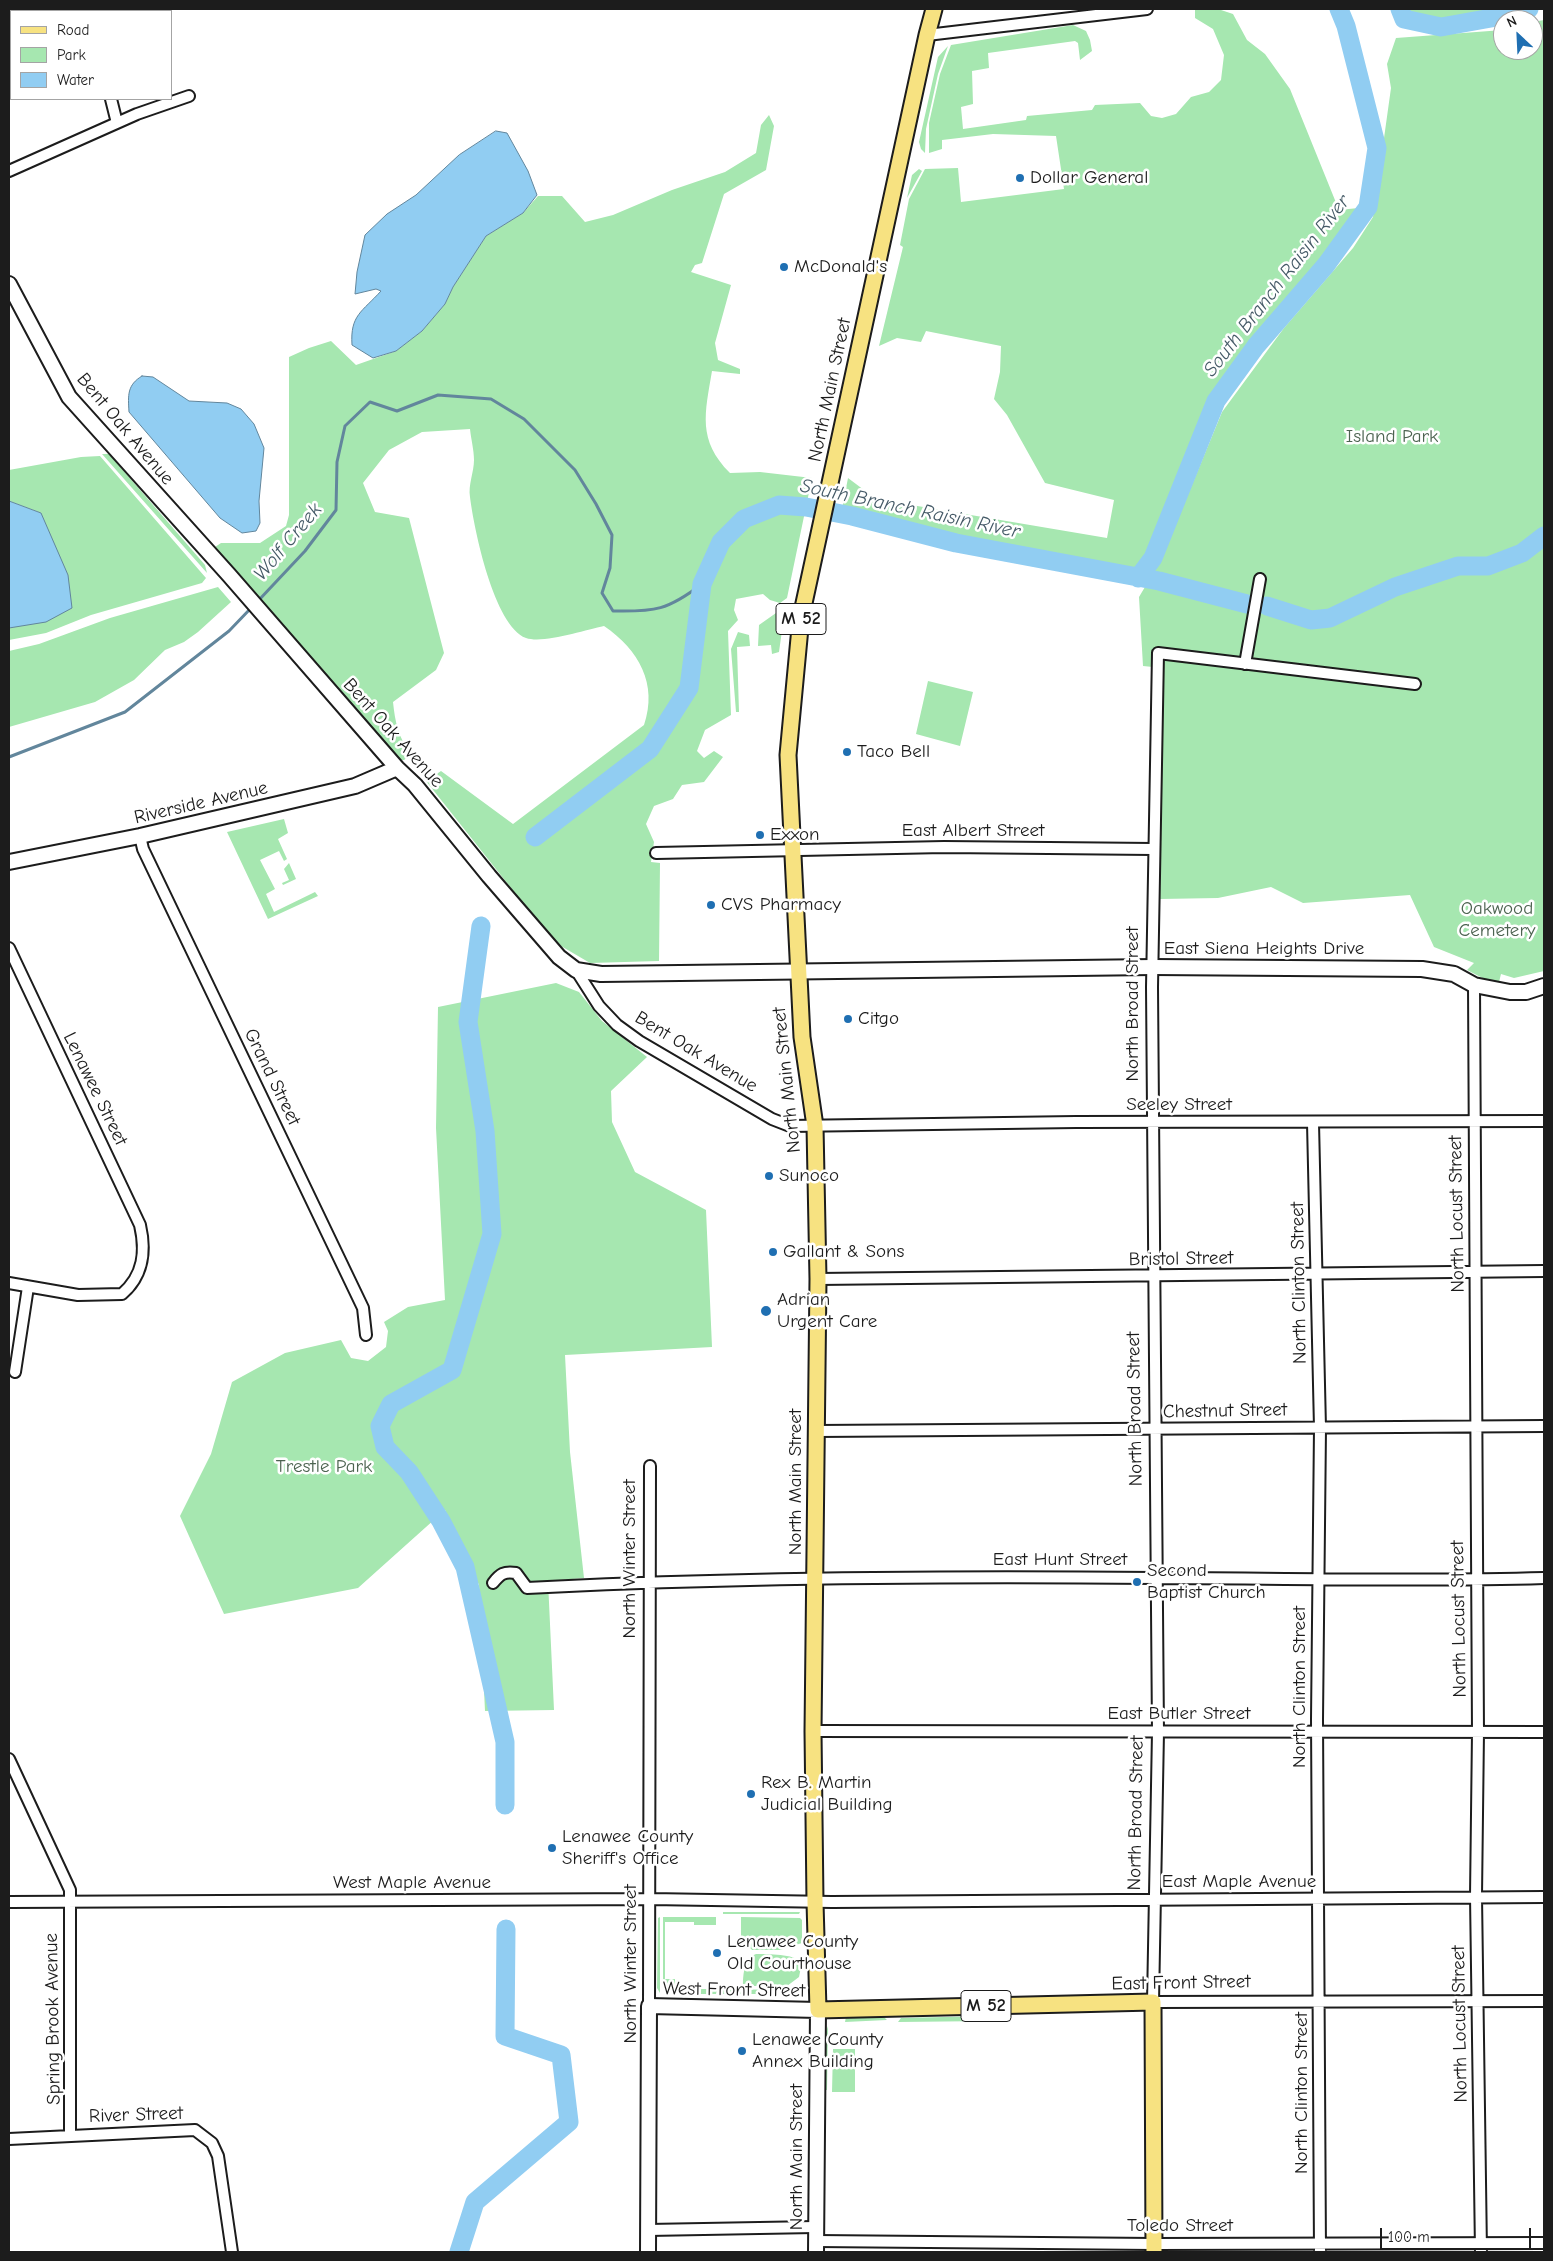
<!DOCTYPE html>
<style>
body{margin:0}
#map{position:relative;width:1553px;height:2261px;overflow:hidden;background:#fff;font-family:"Comic Neue",sans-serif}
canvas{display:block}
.frame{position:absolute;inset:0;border:10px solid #1c1c1c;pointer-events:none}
.legend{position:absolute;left:10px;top:10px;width:162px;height:90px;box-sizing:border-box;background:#fff;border:1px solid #a4a4a4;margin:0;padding:6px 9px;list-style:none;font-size:15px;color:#1c1c1c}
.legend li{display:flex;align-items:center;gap:10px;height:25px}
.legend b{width:25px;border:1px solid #a4a4a4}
.north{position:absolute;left:1493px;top:10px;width:50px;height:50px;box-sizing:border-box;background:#fff;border:1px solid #a4a4a4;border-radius:50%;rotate:335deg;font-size:14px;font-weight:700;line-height:20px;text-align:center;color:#1c1c1c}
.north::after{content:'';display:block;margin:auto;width:18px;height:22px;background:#1f6fb2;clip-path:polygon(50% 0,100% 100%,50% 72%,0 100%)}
.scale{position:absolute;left:1380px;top:2228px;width:151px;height:22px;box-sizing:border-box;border:2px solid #1c1c1c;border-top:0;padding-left:6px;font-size:15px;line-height:18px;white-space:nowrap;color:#1c1c1c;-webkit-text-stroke:4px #fff;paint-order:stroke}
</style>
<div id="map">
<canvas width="1553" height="2261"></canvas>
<div class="frame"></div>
<ul class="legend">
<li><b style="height:6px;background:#f7e281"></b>Road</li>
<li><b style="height:14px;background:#a6e7b0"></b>Park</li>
<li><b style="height:14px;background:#91cdf2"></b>Water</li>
</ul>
<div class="north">N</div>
<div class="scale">100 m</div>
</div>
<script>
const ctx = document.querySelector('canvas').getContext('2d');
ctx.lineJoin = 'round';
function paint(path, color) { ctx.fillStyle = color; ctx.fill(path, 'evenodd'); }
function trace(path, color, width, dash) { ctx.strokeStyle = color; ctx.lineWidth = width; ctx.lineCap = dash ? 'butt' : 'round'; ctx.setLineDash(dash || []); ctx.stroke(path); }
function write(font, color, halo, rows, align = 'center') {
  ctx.font = font + ' "Comic Neue",sans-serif'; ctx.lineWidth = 5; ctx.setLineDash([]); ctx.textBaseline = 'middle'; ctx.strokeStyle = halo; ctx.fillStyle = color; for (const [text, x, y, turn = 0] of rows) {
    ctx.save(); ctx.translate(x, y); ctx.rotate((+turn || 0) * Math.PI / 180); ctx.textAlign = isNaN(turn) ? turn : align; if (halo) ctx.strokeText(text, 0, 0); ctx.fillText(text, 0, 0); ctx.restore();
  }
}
paint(new Path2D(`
 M1195,9h23l15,5 14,26 18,14 25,35 49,121 29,-3 -42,58 -70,81 -40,54 -63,158 -15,20 -182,-35 -115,-29 7,-36 28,21 231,39 7,-38 -69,-17 -38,-68 -13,-16 6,-27 1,-26 -75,-15 -5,11 -24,-4 -18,8 24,-99 -3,-2 9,-46 16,-30 33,-1 3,34 103,-13 -8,-53 -63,-2 -51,6v9l-13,4v-30l11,-49 11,-29 122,-20 13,6 4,9 2,11 -12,9 -2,-17 -3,-2 -87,12 1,15 -17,3 1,33 -12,3 2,22 63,-9 1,-4 65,-6 3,-5 45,-2 11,13 11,2 14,-4 15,-17 18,-5 12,-12 3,-25 -11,-26 -18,-11z
 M1400,9h129l-21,6 -67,12 -37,-8z
 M1544,20v514l-5,4 -62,28c25,2 49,-16 67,-30v435l-30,7 -13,-4 -3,12 -31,-16 7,-7 -40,-16 -24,-52 -107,8 -32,-16 -53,11 -58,1 3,-231 -20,-2 -4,-69 22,-37 61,-148 62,-84 69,-80 20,-31 18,-129 -4,-24 9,-26 107,-8v20h30v-28z
 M948,46l-10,28 -12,55 -1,24 -4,-4 -2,-7 19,-85z
 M769,115l5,11 -8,44 -42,24 -22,69 -7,2 -4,7 40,13 -16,58 3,17 22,9v5l-28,-3c-7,42 -15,69 18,102l30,-1 52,6 -25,120 -7,5 -10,-3 -7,-6 -27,5 -2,11 4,10 -10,11 3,84 -26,15 -8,21 7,7 10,-7 9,6 -19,25 -22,3 -9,14 -19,7 -8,18 8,18 -3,20 9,1 -1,98 -69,2 -29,-17 -27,-29 -108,-136 15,-10 72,53 131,-99c14,-41 -5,-75 -40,-99 -19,4 -61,18 -78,12 -32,-12 -52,-109 -56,-141 -2,-12 4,-25 4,-37 0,-10 -3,-21 -4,-31l-48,3 -33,18 -26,33 12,29 34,6 35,135 -8,17 -43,32c2,19 5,37 19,52l-8,6h-5l-184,-213 6,-4h39l26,-17 3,-11v-158l20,-9 22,-7 25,24 40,-14 26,-20 23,-27 8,-17 33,-51 37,-23 15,-17h24l23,26 28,-7 59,-25 53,-18 31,-19 5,-28z
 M919,169l3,2 -15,27 5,-23z
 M102,454h7l96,111 2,8z
 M100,456l106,122 -4,5 -111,32 -45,18 -37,7v-12l5,-1 27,-114 -32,-12v-31l72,-13z
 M218,587l13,15 -33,30 -14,10 -19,8 -31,30 -39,22 -86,25v-76l30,-7 71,-26z
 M776,613l8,3 -5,36 -7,2 -1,-9 -13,1 1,-21z
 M738,632l11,3 1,11 -13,1 2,65h-3l-5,-63z
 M928,681l45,11 -13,54 -44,-12z
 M284,819l4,14 -10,6 9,20 -3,2 -5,-10 -19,9 15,29 -9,5 8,18 41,-20 3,4 -50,23 -41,-87z
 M289,863l7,16 -13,6 -1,-2 7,-3 -5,-11z
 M556,983l23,9 23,29 45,36 -36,34 1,31 23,50 71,38 6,137 -147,8 5,97 14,126 -36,3 6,129 -69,1 -6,-126 -34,-75 -87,78 -134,26 -44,-98 31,-62 21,-72 53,-29 56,-13 10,18 17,3 18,-14 2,-16 -4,-9 24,-15 37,-7 -9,-172 2,-121z
 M723,1912h77l-1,2h-76z
 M660,1917v76l-3,-5 1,-70z
 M663,1917h53v8h-22v-3h-29v57h10v7h-12z
 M741,1917l59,1 2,2v23l-22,7h-28l-11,-12z
 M756,1954c13,0 37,0 46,8l-3,15 -12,9h-44c0,-12 1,-27 13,-32z
 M691,1989h26l-1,5h-24z
 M721,1989l62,1 -19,4h-44z
 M986,2016l5,5 -93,1 3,-4z
 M846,2017h38l3,3 -42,2z
 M828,2026l-1,64h-2v-55z
 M833,2049h22v43h-23z`), '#a6e7b0');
const water = new Path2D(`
 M496,131l11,2 21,38 9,24 -14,18 -37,23 -33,51 -8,17 -23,27 -26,20 -23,7 -21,-13c-2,-30 10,-33 29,-54l-5,-2 -21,5 2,-22 8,-37 22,-21 29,-19 43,-40z
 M142,376l11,1 36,24 38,2 14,6 13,15 10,24 -5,53 1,22 -4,8 -14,2 -22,-15 -91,-106c-1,-17 -2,-27 13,-36z
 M9,501l32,12 27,62 4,33 -26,14 -37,6z`);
paint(water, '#91cdf2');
trace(water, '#62869c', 1);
trace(new Path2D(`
 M258,601l47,-50 31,-41 1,-48 8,-36 25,-24 27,9 41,-16 53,4 33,20 51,51 21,34 16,31 -2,33 -8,25 11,18c42,1 55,-1 89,-27
 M9,757l116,-45 104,-81 23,-24`), '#62869c', 3);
trace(new Path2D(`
 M1400,9l4,10 37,8 67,-12 21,-6
 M1138,578l15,-20 63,-157 40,-55 70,-81 42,-58 9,-59 -31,-122 -7,-17
 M1267,606l44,14 19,-2 65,-31 63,-21h30l34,-13 22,-17
 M535,837l115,-88 39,-61 13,-104 19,-42 23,-23 35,-14 27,2 46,9 104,27 203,38 88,23
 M481,926l-13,96 17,109 7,103 -40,136 -61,34 -11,22 5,21 24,25 32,49 24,46 40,175v63
 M459,2252l16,-50 94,-80 -8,-67 -56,-19 1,-107`), '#91cdf2', 19);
const street = new Path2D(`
 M90,9l1,2
 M927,35l220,-26
 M111,99l6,24
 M9,171l128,-57 52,-18
 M1245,664l15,-85
 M1415,684l-257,-31 -6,334 6,745 -5,270 391,-1
 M140,836l3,13 220,459 3,27
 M656,853l288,-6 209,2
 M9,948l131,277c6,26 4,50 -18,69l-44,1 -69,-12
 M576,970l23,36 18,19 22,16 133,78 18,7 286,-4 468,-1
 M1474,985l4,747 -2,164 5,356
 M1313,1123l7,305 -3,291 3,533
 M818,1279l726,-8
 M15,1372l13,-85
 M816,1431l728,-5
 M493,1583c7,-9 11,-12 23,-10l11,15c210,-11 419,-12 629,-10 129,0 259,4 388,0
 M813,1731l731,1
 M9,1759l61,131v245
 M9,1902l642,-3 181,3 712,-5
 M649,2006l1,-540
 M9,2139l186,-9 17,13 6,13 14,96
 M648,2230l167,-3
 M816,2241l338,3 390,-1`);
const secondary = new Path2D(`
 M9,284l60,113 160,178 168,193 18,17 74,91 70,81 17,13 25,4 552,-7 269,2 32,5 20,11 36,7h16l18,-6
 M9,862l131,-26 215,-50 42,-18
 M648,2252l1,-246 169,4 -2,242`);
const primary = new Path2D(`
 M934,9l-7,26 -126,582 -13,138 14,282 13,89 3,153 -5,452 2,171 3,108 335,-8 1,250`);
trace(street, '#1c1c1c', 14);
trace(secondary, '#1c1c1c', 18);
trace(primary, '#1c1c1c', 19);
trace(street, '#fff', 10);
trace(secondary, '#fff', 14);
trace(primary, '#f7e281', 15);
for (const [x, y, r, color] of [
 [1020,178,5,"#1f6fb2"],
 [784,267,5,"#1f6fb2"],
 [847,752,5,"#1f6fb2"],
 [760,835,5,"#1f6fb2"],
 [711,905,5,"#1f6fb2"],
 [848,1019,5,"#1f6fb2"],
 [769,1176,5,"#1f6fb2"],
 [773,1252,5,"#1f6fb2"],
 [766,1311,6,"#1f6fb2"],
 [1137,1582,5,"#1f6fb2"],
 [751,1794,5,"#1f6fb2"],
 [552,1848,5,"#1f6fb2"],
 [717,1953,5,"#1f6fb2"],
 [742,2051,5,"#1f6fb2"]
]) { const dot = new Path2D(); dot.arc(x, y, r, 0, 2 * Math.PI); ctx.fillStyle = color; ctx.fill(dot); trace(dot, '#fff', 2); }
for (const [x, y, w] of [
 [801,619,50],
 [986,2006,50]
]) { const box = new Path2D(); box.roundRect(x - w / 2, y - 15.5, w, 31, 4); ctx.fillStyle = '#fff'; ctx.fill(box); trace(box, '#1c1c1c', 1); }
write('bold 18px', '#1c1c1c', null, [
 ["M 52",801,619],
 ["M 52",986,2006]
]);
write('19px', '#1c1c1c', '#fff', [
 ["Dollar General",1030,178],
 ["McDonald's",794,267],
 ["Taco Bell",857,752],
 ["Exxon",770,835],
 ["CVS Pharmacy",721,905],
 ["Citgo",858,1019],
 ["Sunoco",779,1176],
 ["Gallant & Sons",783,1252],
 ["Adrian",777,1300],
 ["Urgent Care",777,1322],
 ["Second",1147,1571],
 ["Baptist Church",1147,1593],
 ["Rex B. Martin",761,1783],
 ["Judicial Building",761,1805],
 ["Lenawee County",562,1837],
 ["Sheriff's Office",562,1859],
 ["Lenawee County",727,1942],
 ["Old Courthouse",727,1964],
 ["Lenawee County",752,2040],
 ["Annex Building",752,2062]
], 'left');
write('19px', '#1c1c1c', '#fff', [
 ["North Main Street",830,390,-78],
 ["Bent Oak Avenue",125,429,50],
 ["Bent Oak Avenue",393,733,48],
 ["Riverside Avenue",201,803,-13],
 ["East Albert Street",973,831],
 ["East Siena Heights Drive",1264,949],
 ["North Broad Street",1133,1004,-90],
 ["Bent Oak Avenue",696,1052,31],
 ["Grand Street",272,1077,64],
 ["North Main Street",787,1080,-96],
 ["Lenawee Street",95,1089,64],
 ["Seeley Street",1179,1105],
 ["North Locust Street",1457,1214,-91],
 ["Bristol Street",1181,1259,-1],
 ["North Clinton Street",1299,1283,-91],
 ["North Broad Street",1135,1409,-91],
 ["Chestnut Street",1225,1411,-1],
 ["North Main Street",796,1482,-90],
 ["North Winter Street",630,1559,-90],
 ["East Hunt Street",1060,1560],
 ["North Locust Street",1459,1619,-91],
 ["North Clinton Street",1300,1687,-90],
 ["East Butler Street",1179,1714],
 ["North Broad Street",1136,1813,-89],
 ["East Maple Avenue",1239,1882],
 ["West Maple Avenue",412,1883],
 ["North Winter Street",631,1964,-90],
 ["East Front Street",1181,1983,-1],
 ["West Front Street",734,1990,1],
 ["Spring Brook Avenue",53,2019,-91],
 ["North Locust Street",1460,2024,-91],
 ["North Clinton Street",1302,2093,-90],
 ["River Street",136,2115,-2],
 ["North Main Street",797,2157,-90],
 ["Toledo Street",1180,2226]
]);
write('19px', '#4c6350', '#fff', [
 ["Island Park",1392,437],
 ["Oakwood",1497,909],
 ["Cemetery",1497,931],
 ["Trestle Park",324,1467]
]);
write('italic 20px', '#455a67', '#fff', [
 ["South Branch Raisin River",1277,286,-52],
 ["South Branch Raisin River",910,509,12],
 ["Wolf Creek",288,542,-50]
]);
</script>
